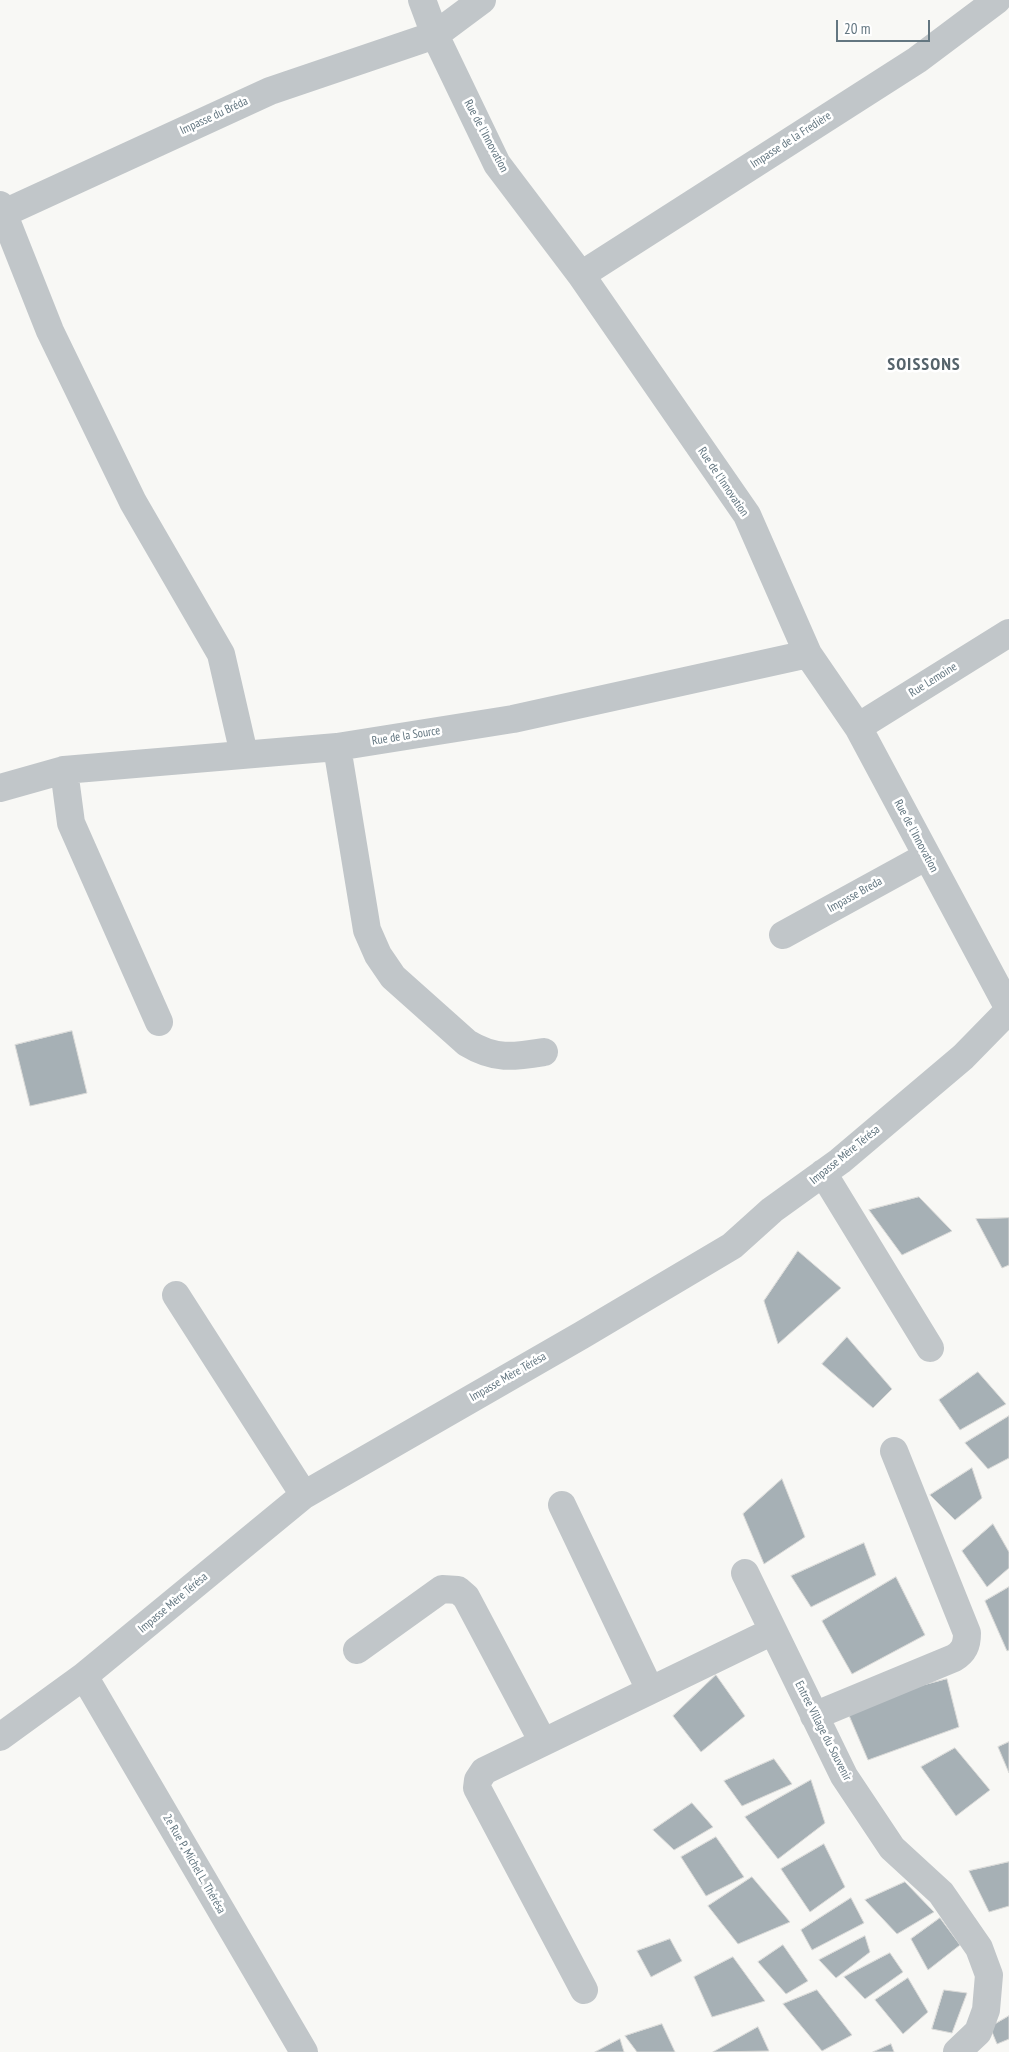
<!DOCTYPE html>
<meta charset="utf-8">
<style>
body{margin:0}
#map{position:relative;width:1009px;height:2052px;overflow:hidden;background:#f8f8f5;font-family:"PT Sans Narrow",sans-serif}
canvas{display:block}
.scale{position:absolute;left:836px;top:20px;width:94px;height:22px;box-sizing:border-box;border:2px solid #637680;border-top:0;padding-left:6px;font-size:15px;line-height:18px;white-space:nowrap;color:#637680;-webkit-text-stroke:4px #fff;paint-order:stroke}
</style>
<div id="map">
<canvas width="1009" height="2052"></canvas>
<div class="scale">20 m</div>
</div>
<script>
const ctx = document.querySelector('canvas').getContext('2d');
ctx.lineJoin = 'round';
function paint(path, color) { ctx.fillStyle = color; ctx.fill(path, 'evenodd'); }
function trace(path, color, width, dash) { ctx.strokeStyle = color; ctx.lineWidth = width; ctx.lineCap = dash ? 'butt' : 'round'; ctx.setLineDash(dash || []); ctx.stroke(path); }
function write(font, color, halo, rows, align = 'center') {
  ctx.font = font + ' "PT Sans Narrow",sans-serif'; ctx.lineWidth = 5; ctx.setLineDash([]); ctx.textBaseline = 'middle'; ctx.strokeStyle = halo; ctx.fillStyle = color; for (const [text, x, y, turn = 0] of rows) {
    ctx.save(); ctx.translate(x, y); ctx.rotate((+turn || 0) * Math.PI / 180); ctx.textAlign = isNaN(turn) ? turn : align; if (halo) ctx.strokeText(text, 0, 0); ctx.fillText(text, 0, 0); ctx.restore();
  }
}
const building = new Path2D(`
 M72,1031l15,62 -57,13 -15,-61z
 M919,1197l33,34 -50,24 -33,-45z
 M1009,1218v47l-7,3 -26,-49z
 M798,1251l43,37 -63,56 -14,-43z
 M847,1337l45,52 -19,19 -51,-44z
 M978,1372l28,32 -46,26 -21,-30z
 M1009,1416v42l-21,11 -23,-26z
 M972,1468l10,30 -27,22 -25,-25z
 M782,1479l23,58 -41,27 -21,-50z
 M993,1524l16,28v16l-22,19 -25,-36z
 M864,1543l12,32 -65,32 -20,-31z
 M896,1577l29,58 -73,39 -30,-53z
 M1009,1587v63l-2,1 -22,-50z
 M716,1675l29,41 -44,36 -28,-36z
 M947,1679l12,48 -91,33 -23,-54z
 M1009,1742v31l-11,-26z
 M955,1748l35,42 -34,26 -35,-49z
 M774,1759l18,25 -50,22 -18,-25z
 M811,1780l14,43 -47,36 -33,-42z
 M692,1803l21,24 -39,23 -21,-20z
 M716,1837l28,40 -38,19 -25,-39z
 M824,1844l21,43 -35,25 -29,-43z
 M1009,1862v44l-20,6 -20,-41z
 M752,1877l38,45 -52,22 -30,-38z
 M905,1882l29,30 -37,22 -32,-34z
 M851,1898l13,25 -52,27 -11,-20z
 M940,1918l20,27 -32,25 -17,-31z
 M865,1936l5,16 -34,26 -17,-18z
 M670,1939l12,22 -31,16 -14,-26z
 M783,1945l25,36 -22,13 -28,-32z
 M890,1953l13,19 -38,27 -21,-22z
 M733,1957l32,44 -53,16 -18,-40z
 M908,1978l20,34 -25,22 -28,-34z
 M817,1990l35,45 -30,16 -39,-47z
 M944,1990l23,3 -15,40 -20,-4z
 M1009,2016v23l-12,5 -7,-17z
 M662,2024l13,28h-38l-12,-16z
 M758,2027l11,24 -56,1z
 M620,2039l4,13h-29z
 M891,2044l3,8h-21z`);
paint(building, '#a6b0b5');
trace(building, '#dadad8', 1);
trace(new Path2D(`
 M422,0l13,35 62,129 84,111 166,240 61,139 50,73 151,282
 M0,205l50,126 83,171 88,152 23,100
 M0,215l270,-124 165,-56 47,-35
 M581,275l336,-215 80,-60
 M858,727l151,-94
 M337,747l30,183 11,25 15,22 74,66c28,17 46,14 77,9
 M64,770l7,53 88,199
 M0,788l64,-18 273,-23 176,-28 295,-65
 M783,935l144,-79
 M823,1173l107,175
 M176,1295l128,200
 M562,1505l88,185
 M745,1573l99,203 48,72 49,45 38,55 10,27 -3,35 -8,22 -21,20
 M357,1650l85,-61 16,1 8,7 77,145
 M84,1676l220,376
 M814,1716l140,-58c10,-6 13,-13 13,-25l-73,-182
 M0,1737l84,-61 220,-181 278,-160 150,-89 40,-36 68,-49 123,-104 46,-47
 M584,1990l-107,-202 1,-8 6,-9 289,-140`), '#c1c6c9', 28);
write('12px', '#637680', '#fff', [
 ["Impasse du Bréda",214,116,-25],
 ["Rue de l'Innovation",486,136,62],
 ["Impasse de la Fredière",791,140,-33],
 ["Rue de l'Innovation",723,482,56],
 ["Rue Lemoine",933,680,-32],
 ["Rue de la Source",406,736,-9],
 ["Rue de l'Innovation",916,836,62],
 ["Impasse Breda",855,895,-29],
 ["Impasse Mère Térésa",845,1155,-39],
 ["Impasse Mère Térésa",508,1377,-30],
 ["Impasse Mère Térésa",173,1603,-40],
 ["Entree Village du Souvenir",823,1731,63],
 ["2e Rue P. Michel L. Thérésa",194,1864,60]
]);
ctx.letterSpacing = '1px';
write('bold 18px', '#55636b', '#fff', [
 ["SOISSONS",924,365]
]);
ctx.letterSpacing = '0px';
</script>
